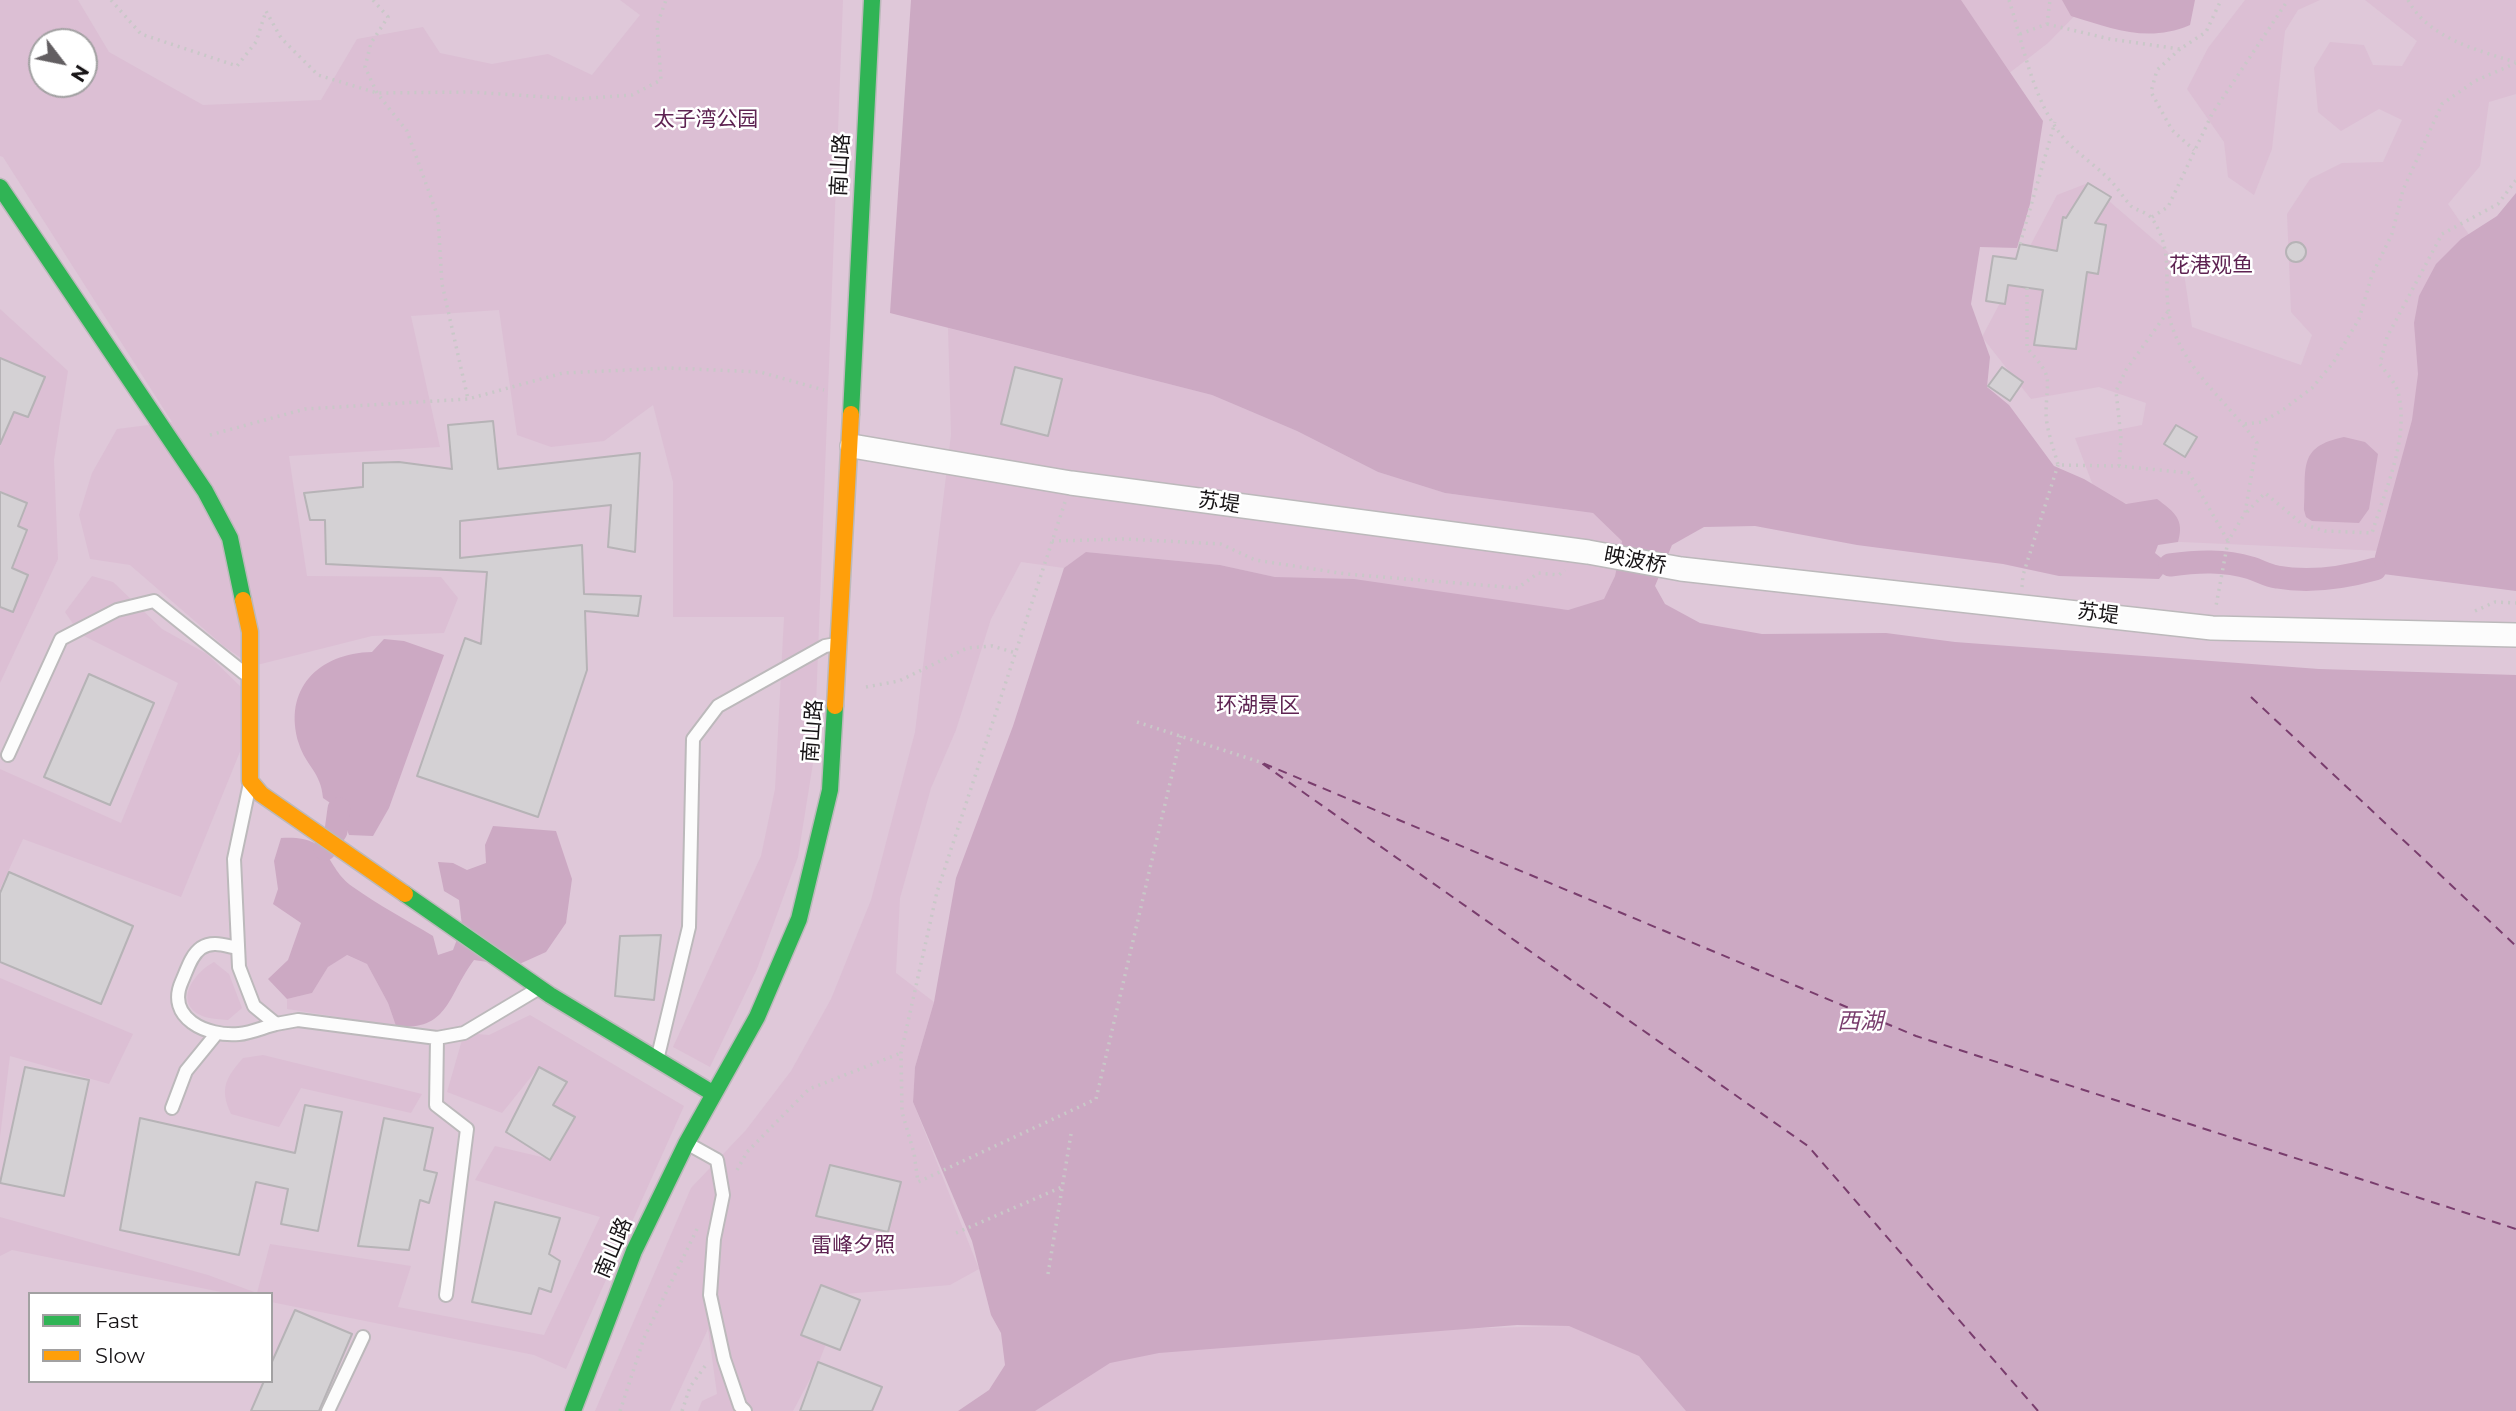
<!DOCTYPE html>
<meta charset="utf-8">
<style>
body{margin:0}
#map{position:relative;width:2516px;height:1411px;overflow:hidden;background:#ece8eb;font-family:Montserrat,sans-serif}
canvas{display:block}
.legend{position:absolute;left:28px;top:1292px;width:245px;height:91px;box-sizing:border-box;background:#fff;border:2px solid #a2a1a2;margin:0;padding:9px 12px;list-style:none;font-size:21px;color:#171416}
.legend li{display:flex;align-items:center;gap:14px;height:35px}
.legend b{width:35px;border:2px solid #a2a1a2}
.north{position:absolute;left:28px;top:28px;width:70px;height:70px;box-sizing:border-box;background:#fff;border:2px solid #a2a1a2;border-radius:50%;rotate:122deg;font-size:19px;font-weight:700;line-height:28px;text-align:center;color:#171416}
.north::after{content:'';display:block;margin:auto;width:24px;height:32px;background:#625e61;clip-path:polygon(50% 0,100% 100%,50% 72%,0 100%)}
</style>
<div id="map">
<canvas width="2516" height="1411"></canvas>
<ul class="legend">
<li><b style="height:9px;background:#30b455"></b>Fast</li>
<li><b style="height:9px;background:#ff9f0a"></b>Slow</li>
</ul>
<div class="north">N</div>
</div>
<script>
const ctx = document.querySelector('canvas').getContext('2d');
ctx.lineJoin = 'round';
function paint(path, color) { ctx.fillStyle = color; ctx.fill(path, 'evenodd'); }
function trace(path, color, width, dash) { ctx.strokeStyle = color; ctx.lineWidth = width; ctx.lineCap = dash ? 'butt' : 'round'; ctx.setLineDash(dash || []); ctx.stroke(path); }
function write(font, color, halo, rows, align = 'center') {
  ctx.font = font + ' Montserrat,"Noto Sans SC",sans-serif'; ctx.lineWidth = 5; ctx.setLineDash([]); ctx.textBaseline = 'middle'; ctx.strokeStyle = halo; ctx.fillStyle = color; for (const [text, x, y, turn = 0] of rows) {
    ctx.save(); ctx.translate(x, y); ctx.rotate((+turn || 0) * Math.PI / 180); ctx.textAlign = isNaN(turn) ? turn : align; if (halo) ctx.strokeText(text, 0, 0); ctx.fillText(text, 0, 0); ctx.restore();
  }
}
paint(new Path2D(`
 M0,0h2516v1411h-2516zM42,42h42v42h-42zM30,1294h241v87h-241z`), '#dfc8d9');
paint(new Path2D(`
 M0,0h78l31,52 94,53 118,-5 36,-61 66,-12 17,26 52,11 56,-10 44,21 48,-60 -20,-15h223l-29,757 -16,100 -41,112 -47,98 -37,-20 88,-191 14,-67 9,-172h-111v-135l-20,-77 -49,36 -53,6 -34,-12 -18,-125 -88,6 29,131 -151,9 18,120 134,1 17,21 -14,35 -72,3 -119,30 -28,-19 -95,-82 -40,-6 -11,-44 13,-42 25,-44 55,-7 -169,-265 -3,-1zM42,42h42v42h-42z
 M1941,0h149l-42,43 -49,38z
 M2245,0h75l-22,10 -13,21 -13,118 -18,46 -26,-18 -4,-35 -37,-53 21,-41z
 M2365,0h151v94l-27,8 -9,64 -32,38 28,41 -71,307 -246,-11 -7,-31 -55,-14 -22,-58 67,-13 4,-22 -47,-16 -68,12 -49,-62 75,-142 31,-12 79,68 17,22 8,54 109,38 11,-30 -21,-23 -4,-98 23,-35 32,-16 41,-1 19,-42 -23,-11 -38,22 -23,-19 -4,-44 16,-26 34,3 9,20 29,1 15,-25z
 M0,309l68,62 -14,89 4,99 -58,124z
 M948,328l264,67 85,36 81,41 67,21 148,20 29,27 -7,36 -11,24 -36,10 -293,-33 -55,-12 -133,-13 -23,16 -43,-6 -30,57 -35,111 -25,58 -31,110 -4,75 38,29 -19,65 -2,35 66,167 -29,16 -105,9 -26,68 -26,49h-95l4,-10 15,-7 -9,-65 -38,82h-75l96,-223 55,-58 45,-59 40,-72 40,-99 44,-168 36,-297z
 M92,576l21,6 49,47 45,25 37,36 4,42 -67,165 -158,-58 -23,50v-120l121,54 57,-140 -98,-49 -15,-22z
 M346,955l21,9 21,39 8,23 -109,-17v-10l25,-6 16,-26z
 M214,962l15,12 13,34 -14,12c-7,-1 -16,-1 -23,-3 -33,-12 -13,-43 9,-55z
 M0,978l133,56 -24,50 -99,-28 -10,81z
 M530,1015l154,91 -118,263 -32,-14 -263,-53v-8h-40l-219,-44 -12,6v-39l208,58 49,18 13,-49 141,22 -13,41 146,28 56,-118 -125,-37 20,-34 55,13 25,-42 -22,-12 14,-23 -28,-15 -37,46 -55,-21 17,-59 25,2z
 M263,1055l159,39 -11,19 -110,-25 -22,39 -48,-13c-12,-26 -5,-36 12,-56z
 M1609,1325l100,86h-709l112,-74z`), '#dcbfd4');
paint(new Path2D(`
 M911,0h1050l82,121 -13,83 -13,44 -37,-1 -9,57 19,53 -3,30 22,18 45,61 30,13 42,25 31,-5c17,13 28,20 21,43l-20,3 -3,8 15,12 -11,14 -100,-3 -56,-12 -146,-19 -102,-19 -51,1 -32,18 -17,41 10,18 35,19 62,11 124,-1 69,9 364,27 197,6v736h-830l-47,-55 -70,-30 -52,-1 -358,28 -49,10 -75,48h-77l31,-21 16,-25 -4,-32 -10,-18 -19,-74 -59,-139 2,-35 19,-65 22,-124 57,-152 51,-158 22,-16 134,13 55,12 79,2 214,31 36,-11 11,-23 7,-35 -29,-28 -148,-20 -67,-21 -81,-41 -85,-36 -322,-82z
 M2062,0h133l-5,25c-42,18 -77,4 -119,-9z
 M2516,193v398l-133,-17 -8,-5v-13l37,-136 6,-46 -4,-51 5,-27 17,-32 25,-25 36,-23z
 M2344,437l21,5 13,12 -9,55 -10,14 -47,-2 -6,-4 -2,-7c3,-41 -8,-63 40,-73z
 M384,639l20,2 40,14 -55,153 -16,28 -24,-1 -10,-26 -16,-11c-2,-26 -17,-32 -24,-54 -17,-55 20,-91 73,-92z
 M493,826l63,5 16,48 -6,44 -20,29 -31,14 -41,-6c-26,34 -25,72 -78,66l-8,-23 -21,-39 -20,-9 -19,12 -16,26 -25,6 -19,-20 20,-19 13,-37 -28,-19 5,-15 -4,-28 7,-23c54,-3 41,27 72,49 25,18 54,33 80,49l5,19 15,-5 9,-24 -3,-26 -15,-9 -6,-29 15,1 14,7 19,-7 -1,-18z`), '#cca9c3');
trace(new Path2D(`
 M2170,565c28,-4 54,-5 81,3 9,3 17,8 26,9 34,6 66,1 98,-8
 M325,849l11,-18 3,-22`), '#cca9c3', 23);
trace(new Path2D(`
 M2251,697l265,249
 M2038,1411l-230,-265 -548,-384 656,274 600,193`), '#793d6d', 2, [9, 7]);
const building = new Path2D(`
 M2088,183l23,14 -16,26 11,2 -8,49 -11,-2 -11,77 -42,-4 9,-55 -35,-5 -3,19 -19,-3 7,-45 23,3 4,-15 37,7 6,-34 3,1z
 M2286 252a10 10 0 1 1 20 0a10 10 0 1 1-20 0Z
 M0,358l45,19 -17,40 -14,-5 -14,32z
 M1015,367l47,12 -14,57 -47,-12z
 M2002,367l21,15 -13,19 -22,-15z
 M493,421l5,48 142,-16 -5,99 -27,-5 3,-42 -151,16v37l122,-13 2,49 57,2 -3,20 -53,-5 2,59 -49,147 -121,-41 48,-138 16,6 6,-72 -161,-8 -1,-44h-15l-6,-27 59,-6v-24l36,-1 53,7 -4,-44z
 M2176,425l21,12 -12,20 -21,-13z
 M0,492l27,11 -9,23 9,4 -15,38 16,7 -15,37 -13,-5z
 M89,674l65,29 -44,102 -66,-28z
 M9,872l124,54 -32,78 -101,-42v-69z
 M661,935l-7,65 -39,-4 5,-60z
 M25,1067l64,13 -25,116 -64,-13z
 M539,1067l28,15 -14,23 22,12 -25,43 -44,-28z
 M305,1105l37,7 -24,119 -37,-7 7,-35 -32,-7 -17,73 -119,-25 20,-112 155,35z
 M384,1118l49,10 -9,42 13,3 -8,30 -9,-3 -11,50 -51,-4z
 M830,1165l71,17 -13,50 -72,-16z
 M495,1202l65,16 -11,36 11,7 -9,31 -12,-4 -8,26 -59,-12z
 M821,1285l39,15 -20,50 -39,-15z
 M295,1310l57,24 -33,77h-68l13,-30h7v-17z
 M818,1362l64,25 -10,24h-72z`);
paint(building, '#d4d1d4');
trace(building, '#b6b3b6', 2);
const lane = new Path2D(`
 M8,755l53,-116 56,-29 37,-9 90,72
 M249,788l-15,71 5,108 15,39 22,18 22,-4 139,18 27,-5 72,-43
 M238,948c-12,-2 -25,-8 -37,0 -10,7 -14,22 -19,33 -17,37 25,56 57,53 12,-1 25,-7 37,-10
 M437,1038l-1,67 31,24 -21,166
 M658,1056l31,-129 4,-188 25,-33 107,-60 11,-2
 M172,1108l14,-37 31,-38
 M690,1145l27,15 6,35 -9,44 -4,56 14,64 16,47 5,5
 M328,1411l35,-74`);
const street = new Path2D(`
 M852,446l219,37 517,69 93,17 531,59 304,7`);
const fast = new Path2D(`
 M0,187l205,304 25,47 13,62
 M851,414l21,-414
 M405,894l145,101 164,99
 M573,1411l61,-160 52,-107 71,-127 42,-98 31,-129 5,-84`);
const slow = new Path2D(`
 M243,600l7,32v149l11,13 144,100
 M835,706l16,-292`);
trace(lane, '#bcb9bb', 16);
trace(street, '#bcb9bb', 26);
trace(fast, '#bcb9bb', 19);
trace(slow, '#bcb9bb', 19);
trace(new Path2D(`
 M111,0l30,34 96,32 19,-24 10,-31 15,27 37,37 59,18 93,-1 107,7 55,-4 29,-15 -4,-55 9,-25
 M373,0l15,17 -17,26 -6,24 12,26 30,38 31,86 4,67 26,115
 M2009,0c15,46 25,110 62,146 13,12 27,22 40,35 7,8 13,17 20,25 6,5 17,6 22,14 23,35 8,67 18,103 14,48 59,81 86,120l-12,70 -17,28 -12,65
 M2408,0c20,38 69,50 107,62
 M2047,24l63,15 70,10 26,-17 15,-32
 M2020,34l27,-10 3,-24
 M2180,49l-23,21 -6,22 21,38 22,20
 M2152,217l16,-10 44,-93 76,-114
 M2020,244l35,-122
 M2027,288v60c27,31 20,27 19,64 0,17 8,37 12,53l61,1 70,7 39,68
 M2245,424l17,-2 22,-13 28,-21 21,-25 26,-44 13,-44 20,-41 11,-44 39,-86 33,-23 41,-18
 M210,435l95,-26 163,-10 95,-26 107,-5 90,4 64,18
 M2119,466l2,-28 -5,-47 10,-21 43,-60
 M1065,502l-128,390 -36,161 1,59 12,41 4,29 178,-83 85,-363
 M2247,512l18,-19 37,31 23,7 47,2c13,-43 38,-96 26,-141 -3,-10 -12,-19 -18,-28l7,-27 55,-103 56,-30 18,-24
 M1052,541l74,-2 95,5 34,16 91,14 172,14 20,-15 21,2 6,-5
 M2022,587l1,-12 35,-110
 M2475,611l20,-9 21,1
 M866,687l33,-6 68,-33 25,-2 24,7
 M1137,722l123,40
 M737,1170l10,-18 62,-63 92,-36
 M956,1233l106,-46
 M1048,1274l23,-140
 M620,1411l24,-73 53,-109
 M682,1411l8,-24 18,-25`), '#c9c8c8', 3.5, [2, 5]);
trace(lane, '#fcfcfc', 12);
trace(street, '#fcfcfc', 23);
trace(fast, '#30b455', 16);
trace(slow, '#ff9f0a', 16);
write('21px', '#5e2352', '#fff', [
 ["太子湾公园",706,120],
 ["花港观鱼",2211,266],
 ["环湖景区",1258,706],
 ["雷峰夕照",853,1246]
]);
write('21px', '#171416', '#fff', [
 ["南山路",841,165,-87],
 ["苏堤",1219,503,8],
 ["映波桥",1635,561,11],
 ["苏堤",2098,614,7],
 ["南山路",813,731,-86],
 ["南山路",614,1248,-67]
]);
write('italic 23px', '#793d6d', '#fff', [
 ["西湖",1860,1022]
]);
</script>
